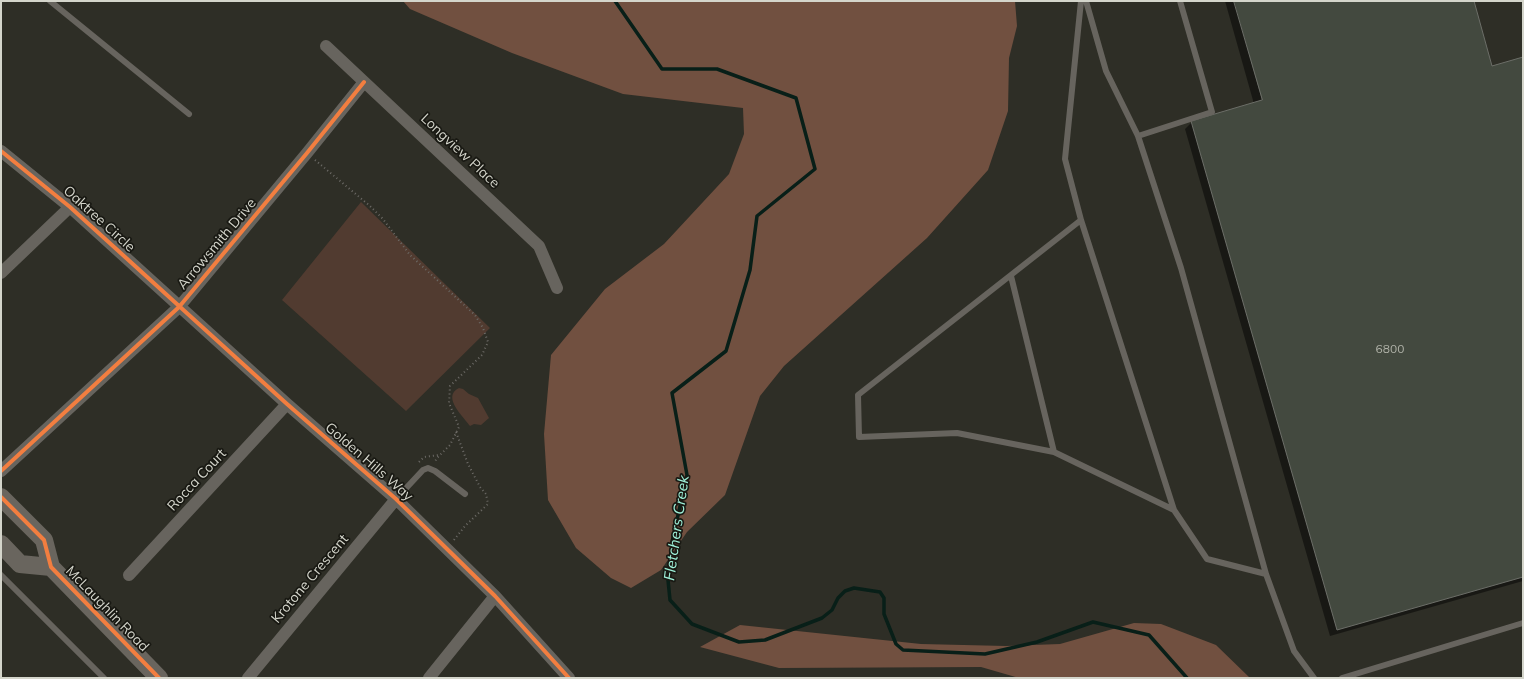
<!DOCTYPE html>
<style>
body{margin:0}
#map{position:relative;width:1524px;height:679px;overflow:hidden;background:#2e2e26;font-family:Mulish,sans-serif}
canvas{display:block}
.frame{position:absolute;inset:0;border:2px solid #d4d5cb;pointer-events:none}
</style>
<div id="map">
<canvas width="1524" height="679"></canvas>
<div class="frame"></div>
</div>
<script>
const ctx = document.querySelector('canvas').getContext('2d');
ctx.lineJoin = 'round';
function paint(path, color) { ctx.fillStyle = color; ctx.fill(path, 'evenodd'); }
function trace(path, color, width, dash) { ctx.strokeStyle = color; ctx.lineWidth = width; ctx.lineCap = dash ? 'butt' : 'round'; ctx.setLineDash(dash || []); ctx.stroke(path); }
function write(font, color, halo, rows, align = 'center') {
  ctx.font = font + ' Mulish,sans-serif'; ctx.lineWidth = 3.5; ctx.setLineDash([]); ctx.textBaseline = 'middle'; ctx.strokeStyle = halo; ctx.fillStyle = color; for (const [text, x, y, turn = 0] of rows) {
    ctx.save(); ctx.translate(x, y); ctx.rotate((+turn || 0) * Math.PI / 180); ctx.textAlign = isNaN(turn) ? turn : align; if (halo) ctx.strokeText(text, 0, 0); ctx.fillText(text, 0, 0); ctx.restore();
  }
}
paint(new Path2D(`
 M361,202l129,126 -84,83 -124,-111z
 M459,388l4,1 6,5 9,4 11,20 -8,7 -7,-1 -4,2c-6,-9 -29,-29 -11,-38z`), '#513b30');
paint(new Path2D(`
 M403,1h612l2,25 -8,32 -1,53 -20,59 -61,68 -143,128 -24,30 -35,99 -38,37 -26,38 -30,18 -20,-10 -35,-30 -28,-48 -4,-66 7,-79 54,-66 59,-45 65,-70 15,-40 -1,-26 -120,-14 -111,-41 -102,-44z
 M1134,623l27,1 55,21 34,33h-231l-38,-11 -202,1 -79,-21 40,-22 181,19 85,2 54,-2z`), '#715040');
paint(new Path2D(`
 M1225,1h248l19,66 31,-9v523l-193,55 -145,-507 7,-7 62,-18z`), '#0007');
trace(new Path2D(`
 M615,1l47,68h55l79,29 19,71 -58,47 -7,54 -24,81 -54,42 15,82 -15,67 -4,38 2,20 22,24 47,18 26,-2 57,-22 10,-8 6,-12 7,-7 9,-3 26,4 4,6v16l12,30 7,6 82,4 52,-12 56,-20 56,13 38,43`), '#081f18', 3.5);
const building = new Path2D(`
 M1234,1h240l18,65 31,-9v520l-186,53 -146,-509 71,-21z`);
paint(building, '#43493f');
trace(building, '#6c6e68', 1);
trace(new Path2D(`
 M315,160l55,46 13,13 27,36 65,60 8,13 5,14 -6,13 -32,31 -1,17 10,24 -9,18 -13,13 -3,5
 M419,462l5,-5 15,-2
 M454,540l11,-14 23,-22 -2,-10 -6,-7 -12,-23 -12,-32`), '#6d6b67', 2, [1, 3]);
trace(new Path2D(`
 M50,1l139,113
 M1081,1l-16,158 16,61 93,290 33,49 59,15
 M1086,1l20,70 32,65 43,132 85,306 28,77 20,27
 M1138,136l74,-24 -32,-111
 M1081,220l-223,175 1,42 98,-4 97,19 120,58
 M1011,276l43,176
 M396,499l27,-29 5,-2 7,3 30,23
 M1,575l103,103
 M1342,678l181,-55`), '#67645e', 6);
trace(new Path2D(`
 M326,46l213,200 18,42
 M1,151l69,56 217,197 109,95 99,97 74,82
 M1,273l69,-66
 M1,471l178,-164 128,-154 57,-71
 M129,575l158,-171
 M248,678l148,-179
 M429,678l66,-82`), '#67645e', 12);
trace(new Path2D(`
 M1,497l43,43 7,27 108,111
 M1,544l19,20 31,3`), '#69655e', 18);
trace(new Path2D(`
 M1,151l69,56 217,197 109,95 99,97 74,82
 M1,471l178,-164 128,-154 57,-71
 M1,497l43,43 7,27 108,111`), '#f27e40', 4);
write('12px', '#b0b2a8', null, [
 ["6800",1390,349]
]);
write('14px', '#d4d5cb', '#191913', [
 ["Longview Place",460,151,43],
 ["Oaktree Circle",99,219,42],
 ["Arrowsmith Drive",217,244,-50],
 ["Golden Hills Way",369,462,41],
 ["Rocca Court",197,480,-47],
 ["Krotone Crescent",310,579,-50],
 ["McLaughlin Road",107,609,46]
]);
write('italic 15px', '#9ff2da', '#191913', [
 ["Fletchers Creek",677,528,-82]
]);
</script>
